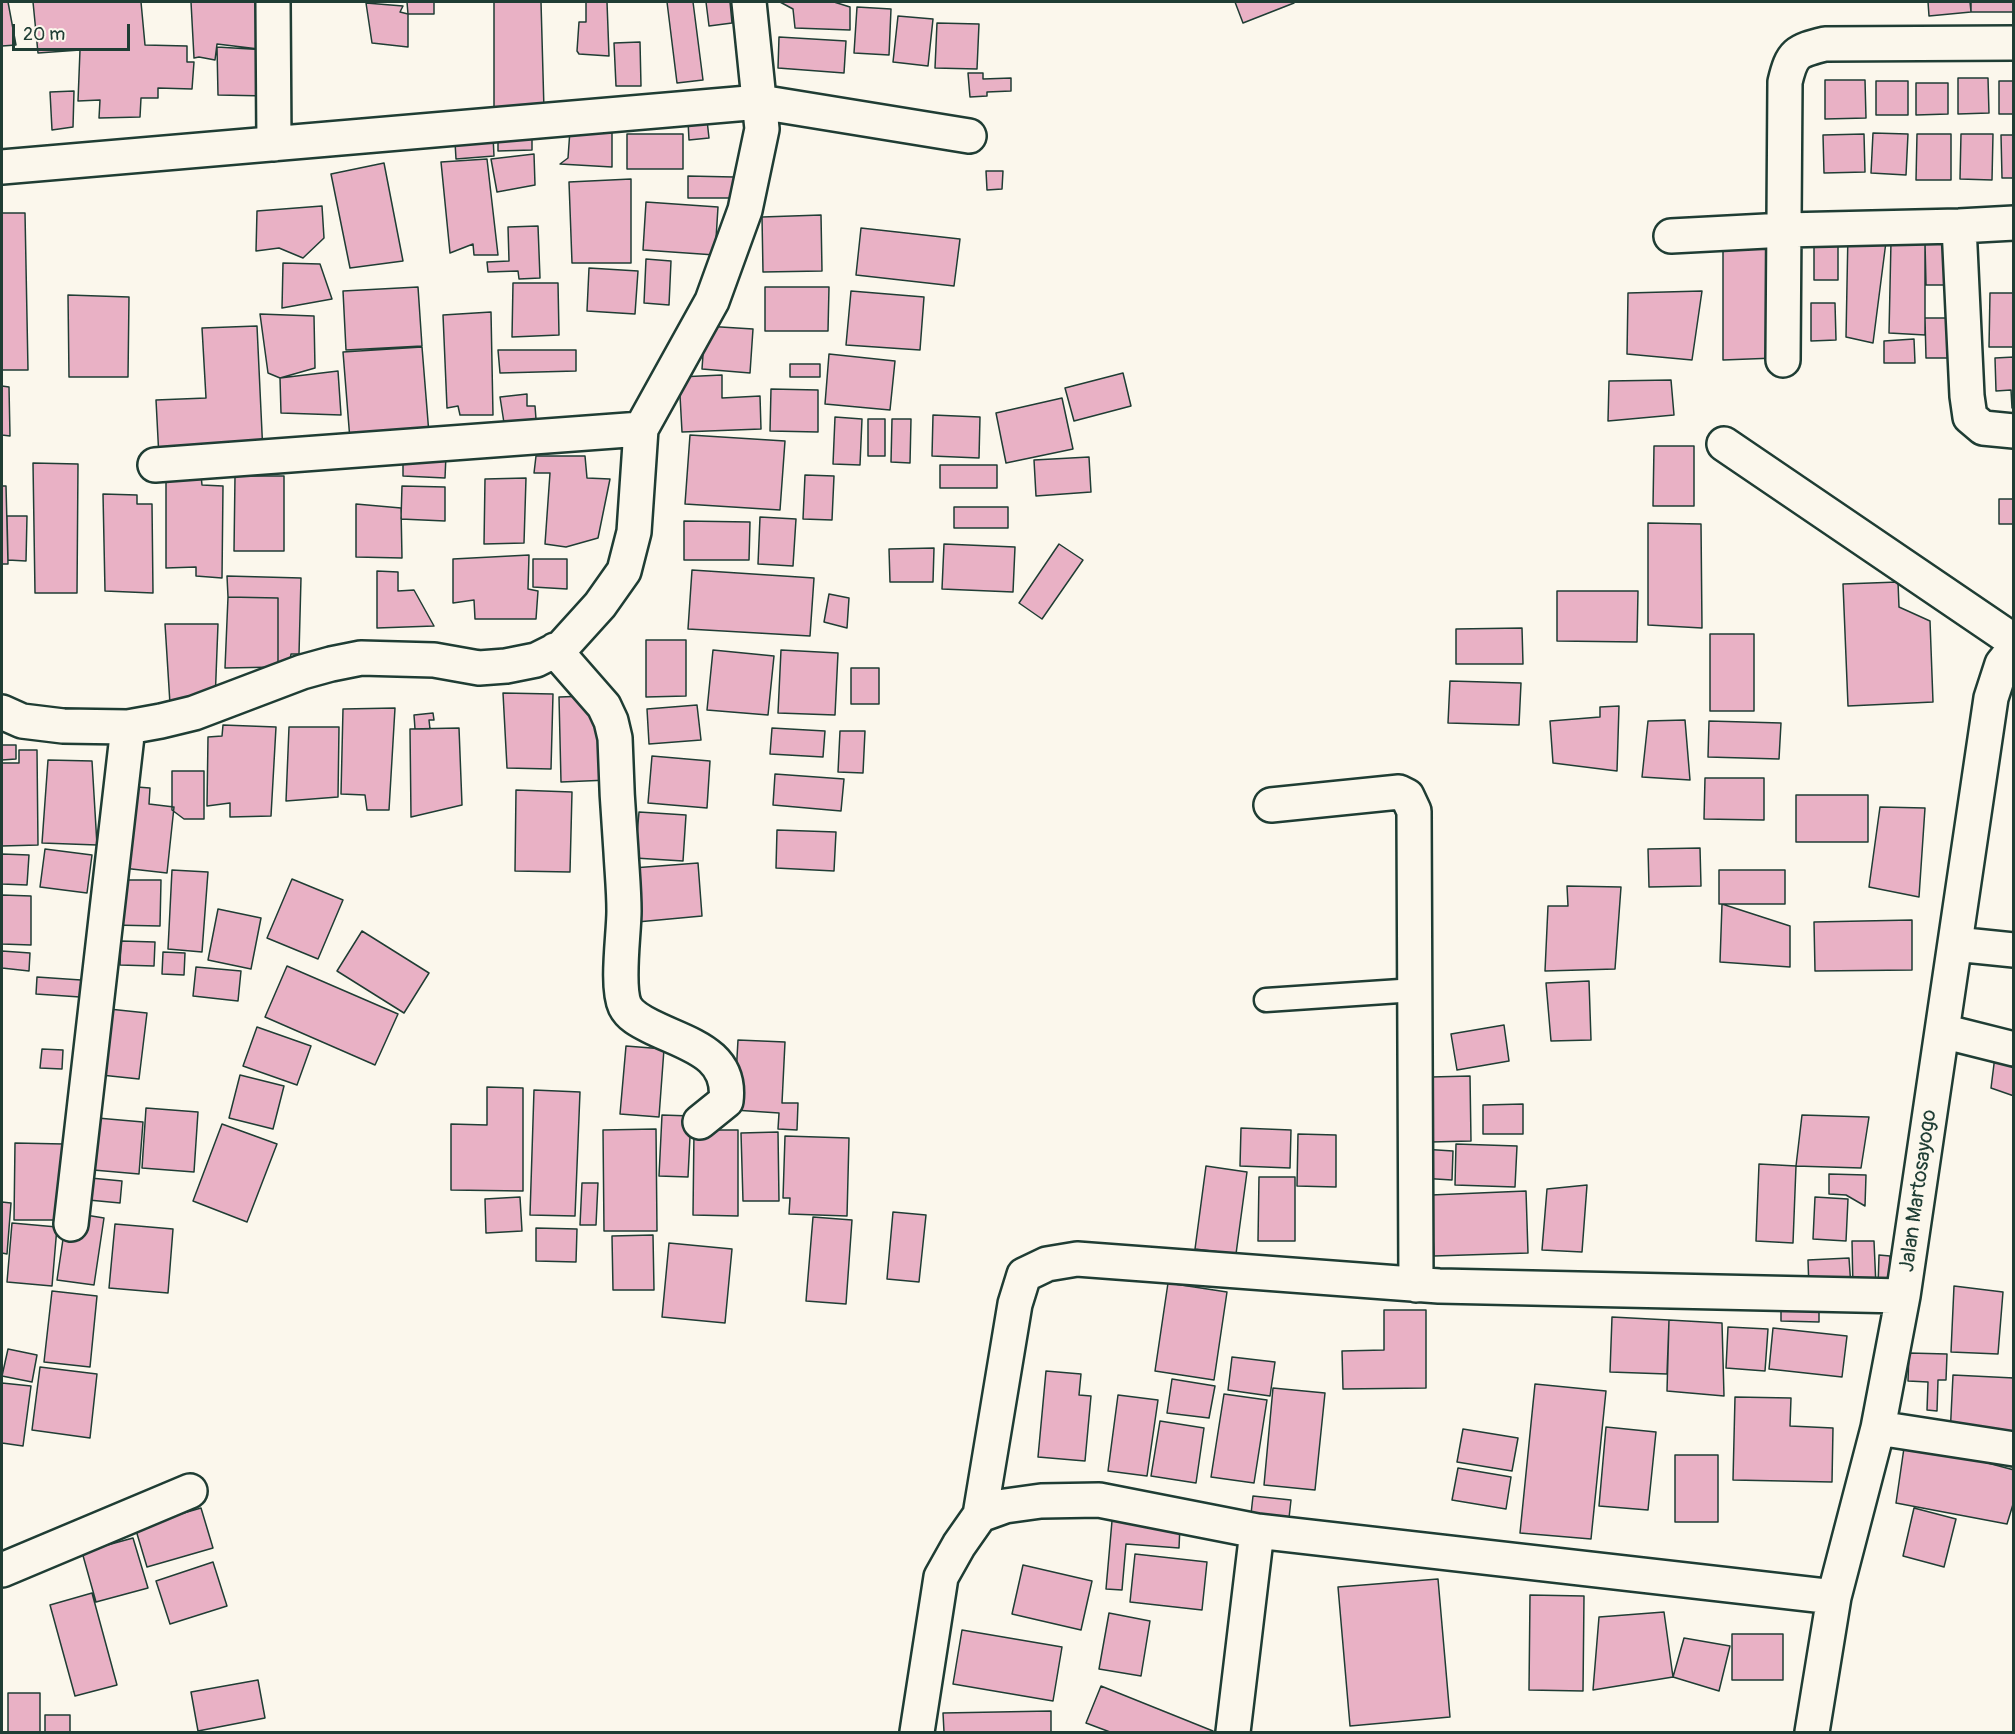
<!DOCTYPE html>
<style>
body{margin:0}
#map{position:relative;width:2015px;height:1734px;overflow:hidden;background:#fbf7ec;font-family:Pangolin,sans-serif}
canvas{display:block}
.frame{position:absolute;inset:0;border:3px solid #1f3d34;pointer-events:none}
.scale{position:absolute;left:12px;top:24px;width:118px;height:27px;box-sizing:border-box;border:3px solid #1f3d34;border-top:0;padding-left:8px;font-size:18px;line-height:21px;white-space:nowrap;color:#1f3d34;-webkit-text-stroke:4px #fbf7ec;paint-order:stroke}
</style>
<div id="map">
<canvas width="2015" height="1734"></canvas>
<div class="frame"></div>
<div class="scale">20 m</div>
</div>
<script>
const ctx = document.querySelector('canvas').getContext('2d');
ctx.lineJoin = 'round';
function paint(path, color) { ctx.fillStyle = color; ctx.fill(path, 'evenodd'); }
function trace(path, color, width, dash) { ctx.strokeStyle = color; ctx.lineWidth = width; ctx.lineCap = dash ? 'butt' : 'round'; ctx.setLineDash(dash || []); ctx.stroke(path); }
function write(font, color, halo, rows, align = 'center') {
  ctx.font = font + ' Pangolin,sans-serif'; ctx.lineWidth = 6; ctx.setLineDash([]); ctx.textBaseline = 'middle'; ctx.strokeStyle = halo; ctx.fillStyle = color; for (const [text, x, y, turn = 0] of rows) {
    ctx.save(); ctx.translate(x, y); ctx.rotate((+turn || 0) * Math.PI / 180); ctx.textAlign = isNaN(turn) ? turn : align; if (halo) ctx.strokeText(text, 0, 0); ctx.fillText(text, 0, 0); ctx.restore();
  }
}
const building = new Path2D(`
 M2,2h6l8,43 -14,1z
 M33,2h108l4,43 42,1v16h7l-2,27 -34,-1v10h-17l-1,19 -41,1 1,-18 -22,1 2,-51 -42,3z
 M191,2h78l-2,48 -50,-6 -2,16 -16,-3 -5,1z
 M407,2h27v12h-26z
 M494,2h47l3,108 -50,5z
 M586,2h21l2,54 -30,-2 -2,-3 2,-29h7z
 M667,2h26l10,78 -26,3z
 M706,2h24l2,21 -23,3z
 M780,2h54l16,5v23l-55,-2 -2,-19z
 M1235,2h58l1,1 -51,20z
 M1928,2h42l1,10 -42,4z
 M1971,2h43v10h-43z
 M366,3l37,3 -3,6 8,2v33l-36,-4z
 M857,7l34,2 -2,46 -35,-2z
 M898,16l35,3 -5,47 -35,-4z
 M937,23l42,1 -2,45 -42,-1z
 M779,37l67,4 -2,32 -66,-5z
 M640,42l1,44h-25l-2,-43z
 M217,47l50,3 1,46 -50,-1z
 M968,73h15v6l28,-1v13l-24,1v4l-17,1z
 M1958,78h30l1,35 -31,1z
 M1825,80h40l1,38 -41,1z
 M1876,81h32v34h-32z
 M1999,81h15v33h-15z
 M1916,83h32v31l-32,1z
 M74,91l-1,36 -21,3 -2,-38z
 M707,120l2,18 -20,2 -1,-19z
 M570,130l42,3v34l-52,-3 8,-6z
 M532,131v19l-34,1v-19z
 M1873,133l35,1 -2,41 -35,-2z
 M627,134h56v35h-56z
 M1864,134l1,38 -41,1 -1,-38z
 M1917,134h34v46h-35z
 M1961,134h32l-1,46 -32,-1z
 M2001,135h13v43h-12z
 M493,136l1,20 -38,3 -1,-17z
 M534,154l1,31 -38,7 -6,-33z
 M487,159l11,96h-24l-1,-11 -23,9 -9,-91z
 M384,163l19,98 -53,7 -19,-94z
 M986,171h17l-1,18 -15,1z
 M688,176l46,1v21h-46z
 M631,179v84h-59l-3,-81z
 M646,202l72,5 -3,48 -72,-5z
 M322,206l2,32 -21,20 -24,-10 -23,3 1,-40z
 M2,213h23l3,157h-26z
 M821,215l1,56 -59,1 -1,-55z
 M538,226l2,52 -21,1 -1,-8 -30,1 -1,-10 22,-1 -1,-34z
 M861,228l99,11 -6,47 -98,-11z
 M1814,232h24v48h-24z
 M1848,232l39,2 -14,109 -27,-6z
 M1723,238l58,3 -6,117 -52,2z
 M1891,241l34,1v93l-36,-2z
 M1953,241l1,44h-28l-1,-43z
 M646,259l25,2 -2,44 -25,-2z
 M283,263l37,1 12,35 -50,9z
 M589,268l49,3 -3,43 -48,-3z
 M513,283h45l1,52 -47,2z
 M418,287l4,59 -76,4 -3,-59z
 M765,287h64l-1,44h-63z
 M851,291l73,6 -4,53 -74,-5z
 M1702,291l-10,69 -65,-6 1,-61z
 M1990,293h24v54h-25z
 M68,295l61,2 -1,80h-59z
 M1811,303h24l1,37 -25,1z
 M491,312l2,103h-33l-2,-9 -11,2 -4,-93z
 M260,314l54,2 1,52 -35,10 -12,-5z
 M1925,318h25v40h-24z
 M257,326l6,128 -104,4 -3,-58 50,-2 -4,-70z
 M705,326l48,3 -3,44 -48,-4z
 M1914,339l1,24h-31v-22z
 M422,347l7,87 -79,6 -7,-88z
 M498,350h78v21l-76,2z
 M829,354l66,7 -5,49 -65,-6z
 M2014,357v51h-2l-1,-18 -15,1 -1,-33z
 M790,364h30v13h-30z
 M338,371l3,44 -60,-2 -1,-35z
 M1123,373l8,33 -57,15 -9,-33z
 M722,375v23l38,-2 1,33 -79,3 -3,-55z
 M1671,380l3,35 -66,6 1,-40z
 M2,386l7,1 1,49 -8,-1z
 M771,389l47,1v42l-48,-1z
 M527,394v12h8l1,13 -32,4 -4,-26z
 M1062,398l11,51 -67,14 -10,-50z
 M933,415l47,2 -1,41 -47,-2z
 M835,417l27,2 -2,46 -27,-1z
 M868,419h17v37h-17z
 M892,419h19l-1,44 -19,-1z
 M690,435l95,6 -5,69 -95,-6z
 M1654,446h40v60h-41z
 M403,454l43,1 -1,23 -42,-2z
 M536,456h49l2,22 23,1 -12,59 -32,9 -21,-3 5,-71h-16z
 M1089,457l2,35 -55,4 -2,-36z
 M33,463l45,1 -1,129h-42z
 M940,465h57v23h-57z
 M166,472l35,3 1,10 21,1 -1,92 -26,-2v-9l-30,1z
 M805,475l29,1 -2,44 -29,-1z
 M235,476h49v75h-50z
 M526,478l-2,65 -40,1 1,-65z
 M2,486h4l2,78h-6z
 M402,486l43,1v34l-44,-2z
 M103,494l34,1v9h15l1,89 -48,-2z
 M1999,499h15v25h-15z
 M356,504l45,4 1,50 -46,-1z
 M954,507h54v21h-54z
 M7,516h20l-1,45 -18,-1z
 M760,517l36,2 -3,47 -35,-2z
 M684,521l66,1 -1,38h-65z
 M1648,523l53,1 1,104 -54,-3z
 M944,544l71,3 -2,45 -71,-3z
 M1059,544l24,16 -41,59 -23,-16z
 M934,548l-1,34h-43l-1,-33z
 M529,555l-1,34 10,2 -2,28h-61l-1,-19 -21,3v-44z
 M533,559h34v30l-34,-2z
 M692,570l122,8 -4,58 -122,-7z
 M377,571l21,1v19l16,-1 20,36 -57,2z
 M227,576l74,2 -2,76h-8l-2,13h-11v-69l-50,-1z
 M1898,582l1,25 31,14 3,81 -85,4 -5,-122z
 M1557,591h81l-1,51 -80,-1z
 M829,594l20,4 -2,30 -23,-6z
 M228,597l50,1v69l-53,1z
 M165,624h53l-3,78 -45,2z
 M1522,628l1,36h-67v-35z
 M1710,634h44v77h-44z
 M646,640h40v56l-40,1z
 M713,650l61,6 -6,59 -61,-5z
 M781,650l57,3 -3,62 -57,-2z
 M851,668h28v36h-28z
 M1450,681l71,2 -2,42 -71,-2z
 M503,693l50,1 -2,75 -44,-1z
 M588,696l21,84 -48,2 -2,-85z
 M697,705l4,35 -52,4 -2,-35z
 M1619,706l-2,65 -64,-8 -3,-42 50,-4v-10z
 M395,708l-6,102h-22l-2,-15 -24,-1 2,-85z
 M433,713l1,7h-5l1,9h-15l-1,-14z
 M1685,720l5,60 -48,-3 6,-56z
 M1709,721l72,2 -2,36 -71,-2z
 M223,725l53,2 -5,89 -41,1v-14l-23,3 1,-69 14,-1z
 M289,727h50l-1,70 -52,4z
 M459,728l3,77 -51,12 -1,-88z
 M772,728l53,3 -2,26 -53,-3z
 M840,731h25l-2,42 -25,-1z
 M2,745h14v14l-14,1z
 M19,750h18l1,95 -36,1v-83h17z
 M652,756l58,5 -3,47 -59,-5z
 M48,760l44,1 5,84 -55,-2z
 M172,771h32v48h-20l-12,-9z
 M775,774l69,5 -3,32 -68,-6z
 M1705,778h59v42l-60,-1z
 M124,786l26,2 -1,16 25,3 -7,66 -53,-6z
 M516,790l56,2 -2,80 -55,-1z
 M1796,795h72v47h-72z
 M1880,807l45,1 -6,89 -50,-10z
 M639,812l47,3 -3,46 -48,-3z
 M777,830l59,2 -2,39 -58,-3z
 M1700,848l1,38 -52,1 -1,-38z
 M45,849l47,6 -5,38 -47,-6z
 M2,854l27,1 -2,30 -25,-1z
 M698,863l4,53 -65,6 -4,-54z
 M172,870l36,2 -6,80 -34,-3z
 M1719,870h66v34h-66z
 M292,879l51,21 -25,59 -51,-21z
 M112,880h49l-1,46 -48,-1z
 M1567,886l54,1 -6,82 -70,2 3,-65h20z
 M2,895l29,1v49l-29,-1z
 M1722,904l68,22v41l-70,-5z
 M218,909l43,9 -10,51 -43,-9z
 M1912,920v50l-97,1 -1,-49z
 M362,931l67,42 -25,40 -67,-42z
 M121,941l34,1 -1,24 -34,-1z
 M2,951l28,2 -1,18 -27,-3z
 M163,952l22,1 -1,22 -22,-1z
 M287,966l111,48 -23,51 -110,-48z
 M196,967l45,4 -3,30 -45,-5z
 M37,977l44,3 -1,17 -44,-3z
 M1589,981l2,59 -40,1 -5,-58z
 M109,1009l38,4 -8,66 -38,-4z
 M1504,1025l5,36 -52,9 -6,-36z
 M257,1027l54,19 -14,39 -54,-19z
 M738,1040l47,2 -3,61h16l-1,27 -19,-1 1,-16 -45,-3z
 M626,1046l38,3 -5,68 -39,-3z
 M42,1049l21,1 -1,19 -22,-1z
 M1995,1056l19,6v34l-23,-8z
 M240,1075l44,11 -11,43 -44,-11z
 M1470,1076l1,65 -40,1v-65z
 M487,1087l36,1v103l-72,-1v-66l36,1z
 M534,1090l46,2 -5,124 -45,-1z
 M1523,1104v30h-40v-29z
 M146,1108l52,4 -4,60 -52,-4z
 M662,1115l29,1 -3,61 -29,-1z
 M1802,1115l67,2 -8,51 -65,-2z
 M86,1117l57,5 -4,52 -57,-5z
 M222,1124l55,20 -30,78 -54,-21z
 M1241,1128l50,2 -1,38 -50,-2z
 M656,1129l1,102h-53l-1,-101z
 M694,1130h44v86l-45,-1z
 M778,1132l1,69h-36l-2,-68z
 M1298,1134l38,1v52l-39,-1z
 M785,1136l64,2 -2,78 -58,-2 1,-16h-7z
 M15,1143l49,1 -1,76h-49z
 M1456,1144l61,2 -2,41 -60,-2z
 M1422,1149l31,2 -1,29 -32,-2z
 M1759,1164l37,2 -3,77 -37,-2z
 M1206,1166l41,6 -11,82 -41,-5z
 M1829,1174l37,1 -1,31 -19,-11 -17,-1z
 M80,1177l42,4 -2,22 -42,-4z
 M1259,1177h36v64h-37z
 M582,1183h16l-2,42h-16z
 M1587,1185l-5,67 -40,-2 5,-61z
 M1526,1191l2,62 -94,3 -3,-61z
 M520,1197l2,34 -36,2 -1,-34z
 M1815,1197l33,2 -2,42 -33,-2z
 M2,1202l9,1 -4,51 -5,-1z
 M67,1212l37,6 -10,67 -37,-5z
 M893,1212l33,3 -7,67 -32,-3z
 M813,1217l39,3 -6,84 -40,-3z
 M12,1223l45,4 -5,59 -45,-4z
 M115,1224l58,5 -5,64 -59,-5z
 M536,1228l41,1 -1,33 -40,-1z
 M653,1235l1,55h-41l-1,-54z
 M1852,1241h22l2,46 -23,1z
 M669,1243l63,6 -7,74 -63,-6z
 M1879,1255l11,1 -1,31h-11z
 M1849,1258l2,29 -42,2 -1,-29z
 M1168,1283l59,9 -13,88 -59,-9z
 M1954,1286l49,6 -5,62 -47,-2z
 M52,1291l45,5 -7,71 -46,-5z
 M1781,1298l38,1v23l-38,-1z
 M1384,1310h42v78l-83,1 -1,-38 42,-1z
 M1612,1317l57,3 -2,54 -57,-2z
 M1669,1320l53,3 2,73 -57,-5z
 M1728,1327l40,2 -3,42 -39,-3z
 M1773,1328l74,8 -5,41 -73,-8z
 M8,1349l29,6 -5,27 -30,-6z
 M1909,1353l38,1 -1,26h-8l-1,31 -10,-1 1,-28 -20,-1z
 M1232,1357l43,5 -5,34 -42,-6z
 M40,1367l57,7 -7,64 -58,-8z
 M1046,1371l35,3 -2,21 12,1 -6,65 -47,-4z
 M1953,1375l61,3v60l-64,-2z
 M1172,1379l43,7 -6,32 -42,-5z
 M2,1383l29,3 -8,60 -21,-3z
 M1535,1384l71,7 -15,148 -71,-6z
 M1273,1388l52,5 -10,97 -51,-5z
 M1224,1394l43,6 -13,83 -43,-6z
 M1118,1395l40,5 -11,76 -39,-5z
 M1735,1397l56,1 -1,28 43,2 -1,54 -99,-2z
 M1160,1421l44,7 -8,55 -45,-7z
 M1606,1427l50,5 -8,78 -49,-4z
 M1463,1429l55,9 -6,33 -55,-9z
 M1905,1441l109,29v31l-7,23 -111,-21z
 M1675,1455h43v67h-43z
 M1458,1468l53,9 -5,32 -54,-9z
 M1253,1496l38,4 -2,18 -38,-4z
 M201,1508l12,40 -66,19 -12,-40z
 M1914,1508l42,11 -12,48 -41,-11z
 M1112,1521l68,5 -1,22 -53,-4 -4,46 -16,-1z
 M133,1538l15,50 -52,14 -14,-50z
 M1135,1554l72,8 -5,48 -72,-8z
 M213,1562l14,44 -57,18 -14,-43z
 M1023,1565l69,16 -11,49 -69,-16z
 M1438,1579l12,138 -100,9 -12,-139z
 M92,1593l25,92 -42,11 -25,-91z
 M1530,1595l54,1 -1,95 -54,-1z
 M1664,1612l9,65 -80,13 6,-73z
 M1109,1613l41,8 -9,55 -42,-7z
 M962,1630l100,17 -9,54 -100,-17z
 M1732,1634h51v46h-51z
 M1684,1638l46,8 -11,45 -46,-14z
 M258,1680l7,38 -67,13 -7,-39z
 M1101,1686l112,45v1h-103l-24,-9z
 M8,1693h32v39h-32z
 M1051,1711v21h-107l-1,-19z
 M45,1715h25v17h-25z`);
paint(building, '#e9b1c5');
trace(building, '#1f3d34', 1.5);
const service = new Path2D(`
 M1266,1000l149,-10`);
const minor = new Path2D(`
 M273,2l1,142
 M2,167l758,-65 209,34
 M1959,226l8,170 3,21 13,11 31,3
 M1671,236l114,-6 174,-4 55,-3
 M1783,360l2,-278c7,-29 11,-31 40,-38l189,-1
 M1724,444l290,197
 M155,465l486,-36
 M555,650l49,56 7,15 4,17c1,38 3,76 6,114 1,19 3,39 3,59 0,23 -8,75 1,95 5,10 15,15 25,20 35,18 82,26 76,75l-26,21
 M2,712l20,9 41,5 65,1 33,-6 33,-8 108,-41 29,-8 30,-6 73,2 45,8 27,-2 30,-6 26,-13 38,-42 24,-34 10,-39 7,-103 71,-128 33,-91 17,-81 -13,-127
 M1271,805l128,-13 8,4 7,15 2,474
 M1955,944l59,6
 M1942,1031l72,18
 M71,1224l57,-497
 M1878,1428l136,21
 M980,1515l35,-211 9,-29 23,-11 30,-5 362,27 464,10
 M2,1570l188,-79
 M917,1732l24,-155 18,-32 21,-30 25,-9 36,-5 58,-1 158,31 577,66
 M1233,1732l24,-201
 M1812,1732l22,-135 44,-169 25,-132 88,-598 11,-34 12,-15`);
trace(service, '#1f3d34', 27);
trace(minor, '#1f3d34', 38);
trace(service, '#fbf7ec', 22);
trace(minor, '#fbf7ec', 33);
write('21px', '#1f3d34', '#fbf7ec', [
 ["Jalan Martosayogo",1919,1191,-82]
]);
</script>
